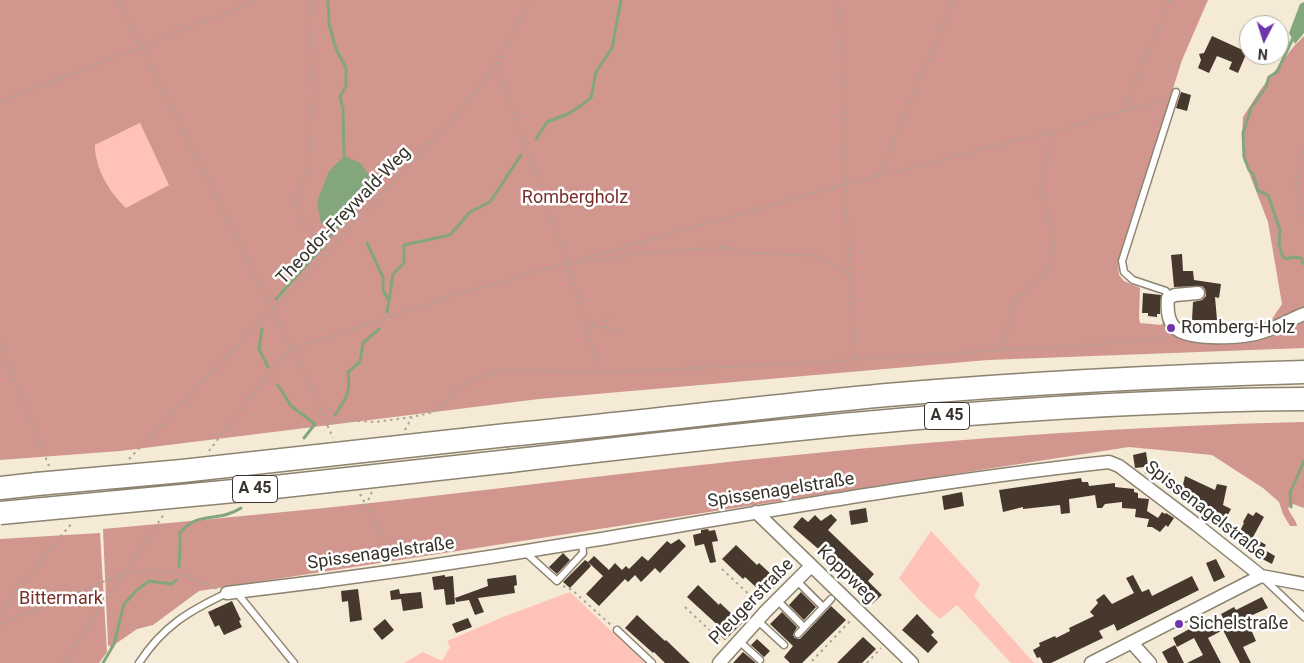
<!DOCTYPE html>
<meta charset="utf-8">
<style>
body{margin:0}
#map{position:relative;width:1304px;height:663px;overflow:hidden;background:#f4ead5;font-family:Roboto,sans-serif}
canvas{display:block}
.north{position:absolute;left:1239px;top:15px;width:50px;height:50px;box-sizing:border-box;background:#fff;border:1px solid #afadaa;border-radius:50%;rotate:185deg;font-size:14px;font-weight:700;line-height:20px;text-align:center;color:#37332b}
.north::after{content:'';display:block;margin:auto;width:18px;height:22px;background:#7035ab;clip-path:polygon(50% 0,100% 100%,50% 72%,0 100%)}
</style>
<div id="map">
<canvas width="1304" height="663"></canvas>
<div class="north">N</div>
</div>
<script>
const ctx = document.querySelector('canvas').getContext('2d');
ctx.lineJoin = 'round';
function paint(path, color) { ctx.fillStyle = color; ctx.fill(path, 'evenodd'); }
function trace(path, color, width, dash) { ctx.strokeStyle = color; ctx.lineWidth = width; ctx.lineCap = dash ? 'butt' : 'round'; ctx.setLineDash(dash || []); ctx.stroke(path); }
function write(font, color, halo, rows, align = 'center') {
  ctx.font = font + ' Roboto,sans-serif'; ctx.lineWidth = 5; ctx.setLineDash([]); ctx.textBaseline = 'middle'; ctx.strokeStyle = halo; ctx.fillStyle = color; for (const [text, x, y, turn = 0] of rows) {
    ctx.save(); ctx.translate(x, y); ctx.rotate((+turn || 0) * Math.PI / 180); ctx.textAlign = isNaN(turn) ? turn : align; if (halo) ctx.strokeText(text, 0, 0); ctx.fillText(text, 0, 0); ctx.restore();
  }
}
paint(new Path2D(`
 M140,123l30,62 -44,24c-16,-19 -31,-40 -31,-64z
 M931,531l49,53 -6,12 60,67h-23l-54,-58 -17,14 -21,-19 -20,-22z
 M570,592l75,71h-241l19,-11 19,9 8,-14 -3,-6 56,-24z`), '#fec2b9');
paint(new Path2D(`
 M0,0h1208l-26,60 -64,203 1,12 5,6 16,7 -1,30 1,5 21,2 11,-10 14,13 84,-6 12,-18 -14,-82 -25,-65 -1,-19 1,-21 18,-28 33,-43 10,-10v312l-316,12 -449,39 -419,52 -120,9zM140,123l29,62 -43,23c-16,-16 -31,-39 -31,-63z
 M1304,422v86l-11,-4 -5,4c2,7 8,11 9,18h-7l-7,-12 -4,-12 -16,-14 -51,-33 -83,-8 -930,144 -46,34 -16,4 -26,18 -3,-2 -5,-116c98,-9 197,-18 295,-29 133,-15 265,-32 398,-45 169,-17 338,-29 508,-33z
 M100,533l7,119 -8,11h-99v-124z`), '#d1978f');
paint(new Path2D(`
 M1304,2v31l-9,11 -6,-11 11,-29z
 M344,156l16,7 17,22 -35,41 -9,6 -12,-9 -4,-21 12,-31z`), '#83a67d');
trace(new Path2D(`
 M328,0l1,24 7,25 10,19v18l-6,11 3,12 1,47
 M1294,36l-17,36 -8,5 -3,10 -15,21 -8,25 1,24 5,13 4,4 5,17 10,4 12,35 -1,15 4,12 4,2 5,-2 9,1 3,6
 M536,139l11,-17 23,-9 21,-15 5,-26 16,-24 9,-48
 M367,243l16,34v13l6,11 -2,11
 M276,299l47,-53 10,-14
 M389,301l4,-27 11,-11v-18l46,-10 20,-23 20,-10 31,-47
 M262,329l-3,20 9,18
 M278,385l13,21 24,18 -11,14
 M335,415c11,-17 16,-21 13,-43l12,-10 3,-19 16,-14
 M1291,507l-1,-14 14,-32
 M179,567l1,-20v-14c18,-23 38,-10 61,-25
 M103,663l11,-19 10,-40 14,-15 11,-8 23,3 4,-4`), '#83a67d', 3);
paint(new Path2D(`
 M1212,36l35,16 -9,21 -9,-4 3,-7 -15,-6 -8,17 -11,-5 3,-8 -2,-6 5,-1z
 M1181,92l10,3 -4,16 -11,-3z
 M1182,254l1,17h10l1,9 27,4 -2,14 -4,-1 2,23h-25l1,-18 9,-2 4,-4 -1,-7 -3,-3 -28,1 -3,-32z
 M1143,293l18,2 -1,19h-3v3l-9,-1v-3h-6z
 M1146,452l2,13 5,-1 1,9 -9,1 -1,-7 -9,1 -2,-13z
 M1185,476l30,14 2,-6 10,2 -4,19 8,4 -9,17 -17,-10 3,-5 -23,-11 3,-6 -6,-5z
 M1081,478l1,4h6l1,4 26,-3v4l19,2v3l4,1v5l11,1 -2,12 11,7 4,-6 3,2 1,-1 8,5 -6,9 -2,-2 -6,7 -8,-5h-5l2,-8 -14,-2 1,-8 -14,-1v-6l-17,2 -3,4h-5l-2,-13 -26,4 1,14 -9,1 -1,-9 -37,4v-2l-20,5 -4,-22z
 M962,492l2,14 -20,4 -2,-14z
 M866,508l2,14 -17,3 -2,-14z
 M1256,512l8,5 -11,20 13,8 -3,4 12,7 -3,8 -31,-16 7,-12 -8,-5 4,-8 -1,-1 5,-9 5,3z
 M831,514l6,6 -9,10 46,44 -6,7 14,14 -10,9 -10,-10 1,-1 -40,-40 -30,-26 9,-10 6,5 7,-7 6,6z
 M708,529l1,2 6,-1 3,11 -6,1 4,20 -6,1 -6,-19 -9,2 -2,-11 8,-2v-3z
 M679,539l7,7 -26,27 -5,-5 -14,14 -6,-7 -7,7 -3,-3 -26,27 -13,-12 17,-18 -15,-14 3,4 -21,22 -7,-6 22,-22 3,2 6,-6 15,14 6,-7 7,7 4,-4 3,3 13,-13 6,5 19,-20 4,3z
 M736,545l21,20 2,-2 14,13 4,-4 6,6 -23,24 -7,-6 6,-6 -14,-13 -2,2 -21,-20z
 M563,553l7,7 -13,14 -8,-7z
 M1216,559l9,18 -11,5 -8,-19z
 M445,575v2l8,-1 2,28 -9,1 -2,-16 -10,1 -2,-13z
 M516,575l1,10 -3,1 1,7 -37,5 6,14 -9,3 -6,-15 -13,2 -1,-4 33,-12 -1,-7z
 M1133,575l9,17 7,-3 3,7 40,-20 7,14 -82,41 -3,-7 -15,7 4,7 -52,25h-8l-3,-6 -3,1 -4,-8 7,-4 -1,-3 16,-7 1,2 14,-7 -1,-3 25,-12 -4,-4 8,-9 -2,-3 8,-6 8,10 22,-11 -8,-15z
 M698,585l21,20 1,-2 14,13 5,-5 7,8 -21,21 -7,-7 4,-4 -35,-32z
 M358,589l4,31 -12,2 -2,-21 -6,1 -1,-11z
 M399,589l1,5 21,-2 2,16 -20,3 -2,-12 -10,1 -1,-9z
 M801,592l15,15 -12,13 -15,-15z
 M1262,597l6,11 -20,9 1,2 -2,1 9,21 -13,6 8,16h-11l-17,-33 -15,8 13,25h-34l16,-8 -9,-17 -17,9 -4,-9 31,-17 4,7 16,-8 -3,-6 13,-7 2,3z
 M232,601l7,15 2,4 -2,1 3,6 -18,8 -5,-10 -4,2 -7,-15z
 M831,606l15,14 -44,43h-12l-6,-6 9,-11 -23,-22 12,-12 15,15 -4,8 2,3 5,1z
 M917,614l17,18 -3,3 7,7 -10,11 -26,-23z
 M637,615l28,26 1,-1 24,23h-25l-11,-11 -1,1 -28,-25z
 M468,618l4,9 -16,6 -4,-9z
 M385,619l9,11 -12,10 -9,-11z
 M863,637l13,12 -14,14h-25z
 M757,639l13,12 -6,6 -13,-12z
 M1175,645l9,18h-16l-6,-11z
 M743,652l13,11h-23z`), '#47382d');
const service = new Path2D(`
 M1168,298l-2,-7 -33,-11 -9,-8 -2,-11 54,-169
 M525,552l32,29 26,-28 -1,-11
 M1263,578l41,39
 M797,581l26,26
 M237,593l57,70
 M777,600l27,27
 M758,621l26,24
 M617,630l35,33
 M798,634l33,-35
 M739,641l21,19
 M139,663c24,-37 50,-52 88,-70`);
const minor = new Path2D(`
 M1198,293l-23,2 -7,3c-1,10 -1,21 6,29 15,15 72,11 91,4 13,-4 26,-12 39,-17
 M756,512l156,151
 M227,593c119,-14 237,-31 355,-51 175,-29 350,-61 527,-80l10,4 78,59 64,51 43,8
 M1132,643l18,20
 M719,663l47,-52 45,-45
 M1091,663l170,-87`);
const motorway = new Path2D(`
 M507,435c127,-12 253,-28 380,-40 139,-12 278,-19 417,-23
 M510,461c264,-31 528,-60 794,-62
 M0,488l37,-4`);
trace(service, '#8c8371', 9);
trace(minor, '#8c8371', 15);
trace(motorway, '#8c8371', 25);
trace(new Path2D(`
 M118,0l192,386 23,52
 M312,0l-2,24 3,66 -4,71 -8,28 -7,16 11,21 18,20 3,6
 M497,62l20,62 51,140 32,107
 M0,102l141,-55 116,-47
 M1124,111l45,-111
 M1304,151c-11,24 -10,45 0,69
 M879,175l75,-175
 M578,263l57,-9 90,-7 27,6 70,3 27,20 7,85
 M849,276l-3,-92 207,-53 113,-32
 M606,328l2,-15
 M588,332l5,-7 26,6
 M0,343l49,123
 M1003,350l10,-47 34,-33 8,-32 -16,-49 14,-58
 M326,425l17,-5 32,2 37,-5 22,-5 19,-19 18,-13 36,-10 99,2 159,-7 334,-21 69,-7
 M405,430l7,-13
 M209,451l47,-62 35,-40 174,-57 381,-108 -4,-130 -3,-54
 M129,459l327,-343 41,-54 33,-62
 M372,492l-6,13 27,55
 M360,494l6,11
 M722,569l36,34
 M563,586l9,4 39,35
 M685,607l37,35
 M0,613l30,-40 42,-50
 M0,624l122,-50 27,-5 36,7 33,13
 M812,661l40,-42
 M63,663l101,-149
 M867,663l14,-15`), '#aba494', 2, [2.5, 4]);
trace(service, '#fff', 6);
trace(minor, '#fff', 12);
trace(motorway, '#fff', 22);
const motorwayBridge = new Path2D(`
 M37,484l145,-13 325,-36
 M0,513l266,-25 244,-27`);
trace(motorwayBridge, '#8c8371', 25, []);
trace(motorwayBridge, '#fff', 22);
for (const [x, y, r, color] of [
 [1171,328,5,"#7035ab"],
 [1179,624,5,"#7035ab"]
]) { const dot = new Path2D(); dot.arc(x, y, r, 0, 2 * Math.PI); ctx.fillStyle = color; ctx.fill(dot); trace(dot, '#fff', 2); }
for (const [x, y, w] of [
 [947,416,45],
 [255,489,45]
]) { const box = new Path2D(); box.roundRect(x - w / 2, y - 13.5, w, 27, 4); ctx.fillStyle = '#fff'; ctx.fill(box); trace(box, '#37332b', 1); }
write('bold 16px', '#37332b', null, [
 ["A 45",947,416],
 ["A 45",255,489]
]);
write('18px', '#773029', '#fff', [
 ["Rombergholz",575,198],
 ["Bittermark",61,599]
]);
write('18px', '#37332b', '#fff', [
 ["Theodor-Freywald-Weg",344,216,-46],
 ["Spissenagelstraße",781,491,-9],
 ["Spissenagelstraße",1205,511,38],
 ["Spissenagelstraße",381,554,-8],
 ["Koppweg",846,575,44],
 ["Pleugerstraße",752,602,-46]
]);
write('18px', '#37332b', '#fff', [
 ["Romberg-Holz",1181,328],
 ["Sichelstraße",1189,624]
], 'left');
</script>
